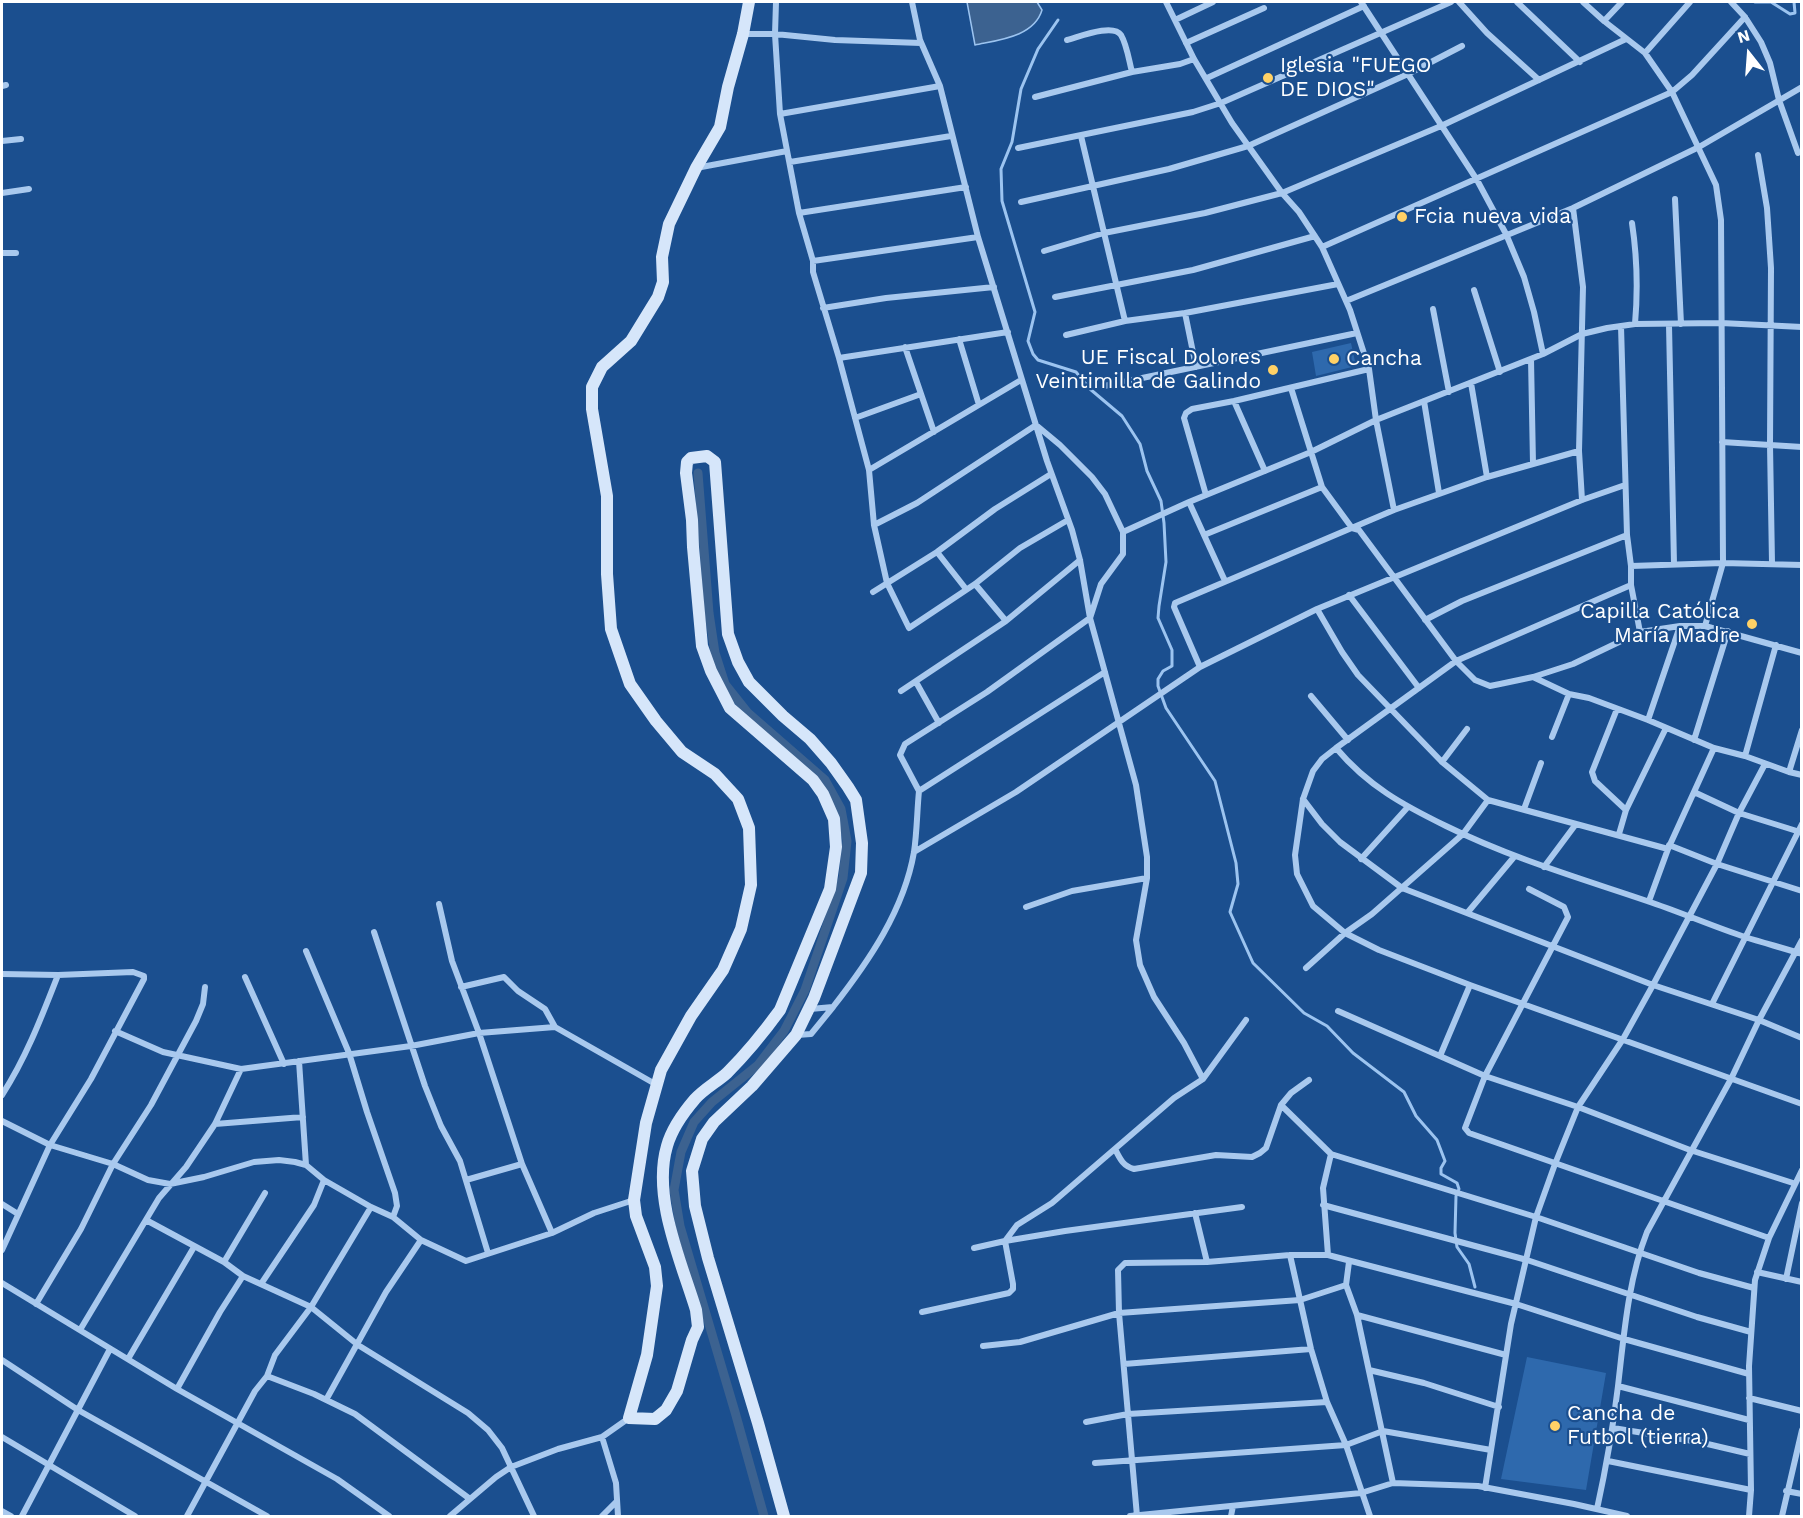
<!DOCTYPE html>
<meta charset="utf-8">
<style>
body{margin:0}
#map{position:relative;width:1803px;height:1518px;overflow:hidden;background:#1b4f8f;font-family:"Work Sans",sans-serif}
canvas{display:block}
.frame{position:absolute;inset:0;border:3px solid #fff;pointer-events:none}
.north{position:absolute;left:1719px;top:24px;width:60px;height:60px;-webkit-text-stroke:4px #1b4f8f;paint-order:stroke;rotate:343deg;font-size:16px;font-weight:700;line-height:24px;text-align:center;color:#fff}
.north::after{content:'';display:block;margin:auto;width:21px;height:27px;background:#fff;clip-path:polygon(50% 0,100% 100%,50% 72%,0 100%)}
</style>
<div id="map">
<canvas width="1803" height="1518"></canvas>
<div class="frame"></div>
<div class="north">N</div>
</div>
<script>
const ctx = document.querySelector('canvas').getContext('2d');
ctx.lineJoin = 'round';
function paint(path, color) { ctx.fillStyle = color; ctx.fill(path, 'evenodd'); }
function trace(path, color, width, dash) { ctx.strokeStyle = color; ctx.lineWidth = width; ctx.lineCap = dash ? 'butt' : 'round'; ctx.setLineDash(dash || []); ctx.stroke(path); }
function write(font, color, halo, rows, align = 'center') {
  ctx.font = font + ' "Work Sans",sans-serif'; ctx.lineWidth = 4.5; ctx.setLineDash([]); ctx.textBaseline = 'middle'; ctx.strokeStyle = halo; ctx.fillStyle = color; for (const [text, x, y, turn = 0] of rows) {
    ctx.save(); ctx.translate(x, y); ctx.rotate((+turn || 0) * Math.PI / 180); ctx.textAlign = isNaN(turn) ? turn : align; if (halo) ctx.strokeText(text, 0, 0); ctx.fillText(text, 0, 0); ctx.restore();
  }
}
paint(new Path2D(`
 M1351,343l5,23 -40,10 -4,-24z
 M1527,1357l79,16 -20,117 -85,-11z`), '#2e69ad');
const water = new Path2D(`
 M967,2h70l5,8c-8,27 -44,30 -67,35z`);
paint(water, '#3c6290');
trace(water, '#9cc4f0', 1.5);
trace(new Path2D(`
 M1755,2h16l19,12 5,-1 -1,-11
 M1058,20l-20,29 -17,40 -9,53 -11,27 1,32 33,111 -7,29 5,13 5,6 38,12 14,17 32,27 18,28 7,27 14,30 3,22 2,39 -7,44 -1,12 14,32v16l-9,5 -5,8v7l8,22 49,73 21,82 2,21 -8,28 23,51 51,50 23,13 26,27 51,39 12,24 21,24 8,21 -4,7v6l16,9 2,6 -3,7 -1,37 2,14 12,17 6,23`), '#9cc4f0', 3);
trace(new Path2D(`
 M698,473l11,140 6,40 10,31 23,29 77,67 16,29 6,32 -4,37 -38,112 -21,41 -26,34 -46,37 -18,20 -13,30 -7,38 6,36 55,186 29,104`), '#3c6290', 9);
trace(new Path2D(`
 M776,2l-1,32 5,80 19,99 14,48v11l26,86 30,112 5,55 13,58 22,45 66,-44 45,-36 48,-28
 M912,2l8,38 20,46 38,151 69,224 25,69 8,30 10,58 46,167 11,72v21l-11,62 4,25 14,32 30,46 19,36
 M1166,2l28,57 38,64 50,70 17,19 23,35 28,63 19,59 7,51 18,90
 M1361,2l116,178 29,54 18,43 10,35 9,42
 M1459,2l28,31 52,47
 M1517,2l63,60
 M1583,2l21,19 41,32 27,39 44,93 5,35 2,343 -18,63
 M1731,2l14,15 16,25 9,21 9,37 19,53
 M1175,20l38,-18
 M1604,21l18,-19
 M743,34h32l60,6 86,3
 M1067,40c12,-3 46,-17 54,-5 6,10 8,26 11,37
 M1186,43l78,-35
 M1645,53l45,-51
 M1207,78l157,-72
 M2,86l4,-1
 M1035,97l97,-25 48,-8 14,-5
 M780,114l160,-28
 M1081,136l44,185
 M2,141l19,-2
 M1018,148l175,-36 28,-9 230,-101
 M1758,155l9,53 4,60 -1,177 2,118
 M790,162l161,-26
 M696,168l91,-17
 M2,193l27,-4
 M1675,199l6,125
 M1021,202l148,-33 79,-23 160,-72 54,-28
 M1573,208l10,79 -4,164 3,49
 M799,213l167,-26
 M1632,223c5,33 6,67 3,101
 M1322,247l350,-155 20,-17 53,-58
 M1044,251l60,-18 101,-20 77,-20 159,-67 185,-87
 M2,253h14
 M813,261l165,-24
 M1474,290l26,82
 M1055,297l138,-27 122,-34
 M1346,301l227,-93 126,-61 103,-60
 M823,308l63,-10 108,-11
 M1433,309l16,83
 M1185,313l11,54
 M1669,325l5,239
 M1621,326l6,209 4,31v19l9,47
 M1066,335l59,-14 60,-8 153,-29
 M959,339l20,66
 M905,347l29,85
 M839,358l169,-26
 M1531,359l2,105
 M1471,383l16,94
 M1104,386l253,-53
 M1291,388l31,99 30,41 7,2 97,131 19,19 15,6 10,-2 33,-7 40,-13 67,-32 40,-6h25l97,27
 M1234,401l31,70
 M1424,401l15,92
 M855,418l66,-24
 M1722,442l80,5
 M869,470l152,-90
 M1206,495l-22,-77 2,-5 6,-4 42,-8 135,-32
 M874,525l43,-22 119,-78 24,20 32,32 13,17 18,38v22l-22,30 -11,34 -103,74 -82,52 -5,11 19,36
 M1123,532l66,-30
 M1204,535l118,-48
 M937,552l29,37
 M1631,566l92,-3 79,2
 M1225,581l-36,-79 122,-50 65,-32 167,-66 39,-20 25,-6 28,-4 86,-1 81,4
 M975,584l31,37
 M873,592l64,-40 58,-43 56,-35
 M1349,595l70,93
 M1317,609l25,43 16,23 84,87 46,38 180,49
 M1425,620l37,-19 165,-66
 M1200,667l-26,-60 1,-4 219,-93 93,-33 92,-26
 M1533,677l36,17 20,4 59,22 66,28 31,8 44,16 13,-42
 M916,682l23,41
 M901,691l105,-70 74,-61
 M1311,696l37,44
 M1617,709l-25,63 3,9 31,29
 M1648,720l32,-94
 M1552,737l17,-43
 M1694,740l34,-109
 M1336,748l120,-87 175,-76
 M1745,756l31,-111
 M1442,762l25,-33
 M1789,772l13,3
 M1694,792l45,21 61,19
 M1303,799l19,25 18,18 62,46 251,97 106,35 43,18
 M1524,809l17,-46
 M1619,834l7,-24 40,-82
 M1669,845l48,19 85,27
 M914,852l102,-60 184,-125 117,-58 265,-109 43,-15
 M1361,859l46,-51
 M1544,867l32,-43
 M1529,889l35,18 4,10 -83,159 -20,52 4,5 300,105
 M1649,901l19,-52 46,-101
 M439,904l13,57 27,72 43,131 30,69
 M1026,907l46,-16 75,-13
 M1468,912l46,-55
 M374,932l51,154 16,40 19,35 28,92
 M306,951l43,102 18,59 28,81 2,13 -4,11
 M1802,954c-19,-6 -38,-11 -57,-17 -33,-11 -65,-25 -98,-36 -68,-23 -136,-43 -201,-75 -43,-21 -78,-40 -110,-78l-14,11 -9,12 -10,28 -8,56 2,19 16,32 32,27 34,17 91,35 332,119
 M1306,968l39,-35 27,-19 91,-80 25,-34
 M2,974l56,1 75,-3 11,4v3l-53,100 -41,66 -48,105
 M245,977l39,87
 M461,987l43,-10 14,14 27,18 10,18
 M1712,1004l90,-180
 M810,1009l23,-2c36,-46 71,-97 81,-155 3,-20 3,-41 5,-61l186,-119
 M1338,1011l147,65 93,31 112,43 103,33
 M115,1031l48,21 78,17 170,-23 68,-13 76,-6 102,58
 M797,1035l14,-1 22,-27
 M1440,1056l30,-71
 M299,1061l7,104
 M2,1095c24,-37 40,-79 56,-120
 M1281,1105l50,49 -8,34 5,67
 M2,1121l48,24 63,19 35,16 22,4 34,-7 50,-15 25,-2 16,2 11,3 18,15 47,27 22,10 28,23 45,21 86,-28 42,-20 40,-13
 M215,1124l88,-7
 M1115,1149c5,10 8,17 19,20l82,-14 36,2 8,-4 6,-5 15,-43 10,-12 18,-13
 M1331,1154l205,63 163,56 55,15
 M466,1180l56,-16
 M2,1204l16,10
 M1323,1205l204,55 170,57 54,15
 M1195,1213l12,49
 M146,1220l78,42 19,14 68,31 47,38 110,68 20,17 14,18 32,68
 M974,1248l31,-7 12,-16 35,-22 122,-105 29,-19 43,-59
 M1290,1255l21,94 16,53 19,43 24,71
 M224,1262l41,-69
 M1349,1262l-3,23 11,30 36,168
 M1757,1272l45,10
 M1786,1279l16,-76
 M2,1283l175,106 160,90 52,37
 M261,1284l53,-79 10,-25
 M36,1304l45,-75 32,-65 38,-59 45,-84 7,-17 2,-17
 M922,1312l87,-19 4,-4v-5l-8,-43 60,-10 177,-24
 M1357,1315l149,40
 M80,1330l79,-132 27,-31 29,-43 26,-55
 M983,1346l37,-4 99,-29 181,-13 46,-15
 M128,1359l66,-112
 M2,1360l76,50 189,106
 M1124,1364l187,-15
 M1369,1370l55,13 75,24
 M267,1376l47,18 41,20 115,85
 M1618,1386l131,34
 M177,1389l43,-77 23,-36
 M1749,1398l53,13
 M326,1400l60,-108 35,-52
 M1086,1422l42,-8 199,-12
 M1613,1428l86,14 51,12
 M2,1437l133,79
 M602,1437l14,46 2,33
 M1608,1461l143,29
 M1095,1463l251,-18 37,-14 108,19
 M1485,1488l26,-164 25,-107 19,-53 23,-57 45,-68 30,-54 64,-121 22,-51 26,-49
 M1786,1491l16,3
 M1597,1509c9,-41 16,-81 21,-123 6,-51 10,-106 29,-154l84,-153 28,-59 43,-80
 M2,1511l9,5
 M22,1516l88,-167
 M187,1516l68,-125 12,-15 8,-21 36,-48 60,-100
 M450,1516l46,-39 15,-10 47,-18 44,-12 27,-19
 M602,1516l15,-15
 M1130,1516l231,-23 32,-10 85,3 96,18 53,12
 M1137,1516l-18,-203 -1,-43 7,-7 82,-1 83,-7h38l188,49 108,35 125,35
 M1231,1516l2,-10
 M1749,1516l2,-26 -2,-124 6,-86 14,-42 33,-68
 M1782,1516l20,-86`), '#a9c9ee', 6);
trace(new Path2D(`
 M749,2l-6,32 -15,53 -8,40 -24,41 -27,56 -7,33 1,25 -5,15 -27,44 -29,26 -10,20v22l15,87v78l4,55 19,55 26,37 26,31 33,22 23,25 11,29 2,57 -10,44 -18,41 -32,46 -30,54 -15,53 -12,77 2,16 19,51 2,19 -10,69 -18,63 26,1 11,-9 11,-19 15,-51 6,-13 -2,-17c-15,-49 -44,-113 -29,-164 5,-18 16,-33 28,-47 9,-10 22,-17 32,-26 19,-19 37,-41 53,-63l50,-121 6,-42 -2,-28 -11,-25 -10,-14 -83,-72 -19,-37 -9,-25 -9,-99 -1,-27 -6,-47 1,-11 4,-4 16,-2 8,6 13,172 10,28 11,20 34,34 27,23 21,24 17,24 8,13 6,43 -1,30 -47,125 -18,37 -44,51 -38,36 -12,17 -10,32 3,35 13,52 50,165 26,93`), '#d6e6fa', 12);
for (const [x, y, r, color] of [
 [1268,78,6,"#ffd166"],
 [1402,217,6,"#ffd166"],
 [1334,359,6,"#ffd166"],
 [1273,370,6,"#ffd166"],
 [1752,624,6,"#ffd166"],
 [1555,1426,6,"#ffd166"]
]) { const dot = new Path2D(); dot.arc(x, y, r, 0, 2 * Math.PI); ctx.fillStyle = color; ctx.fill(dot); trace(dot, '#1b4f8f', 2); }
write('21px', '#fff', '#1b4f8f', [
 ["Iglesia \"FUEGO",1280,66],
 ["DE DIOS\"",1280,90],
 ["Fcia nueva vida",1414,217],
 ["UE Fiscal Dolores",1261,358,"right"],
 ["Veintimilla de Galindo",1261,382,"right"],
 ["Cancha",1346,359],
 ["Capilla Católica",1740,612,"right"],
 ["María Madre",1740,636,"right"],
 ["Cancha de",1567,1414],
 ["Futbol (tierra)",1567,1438]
], 'left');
</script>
